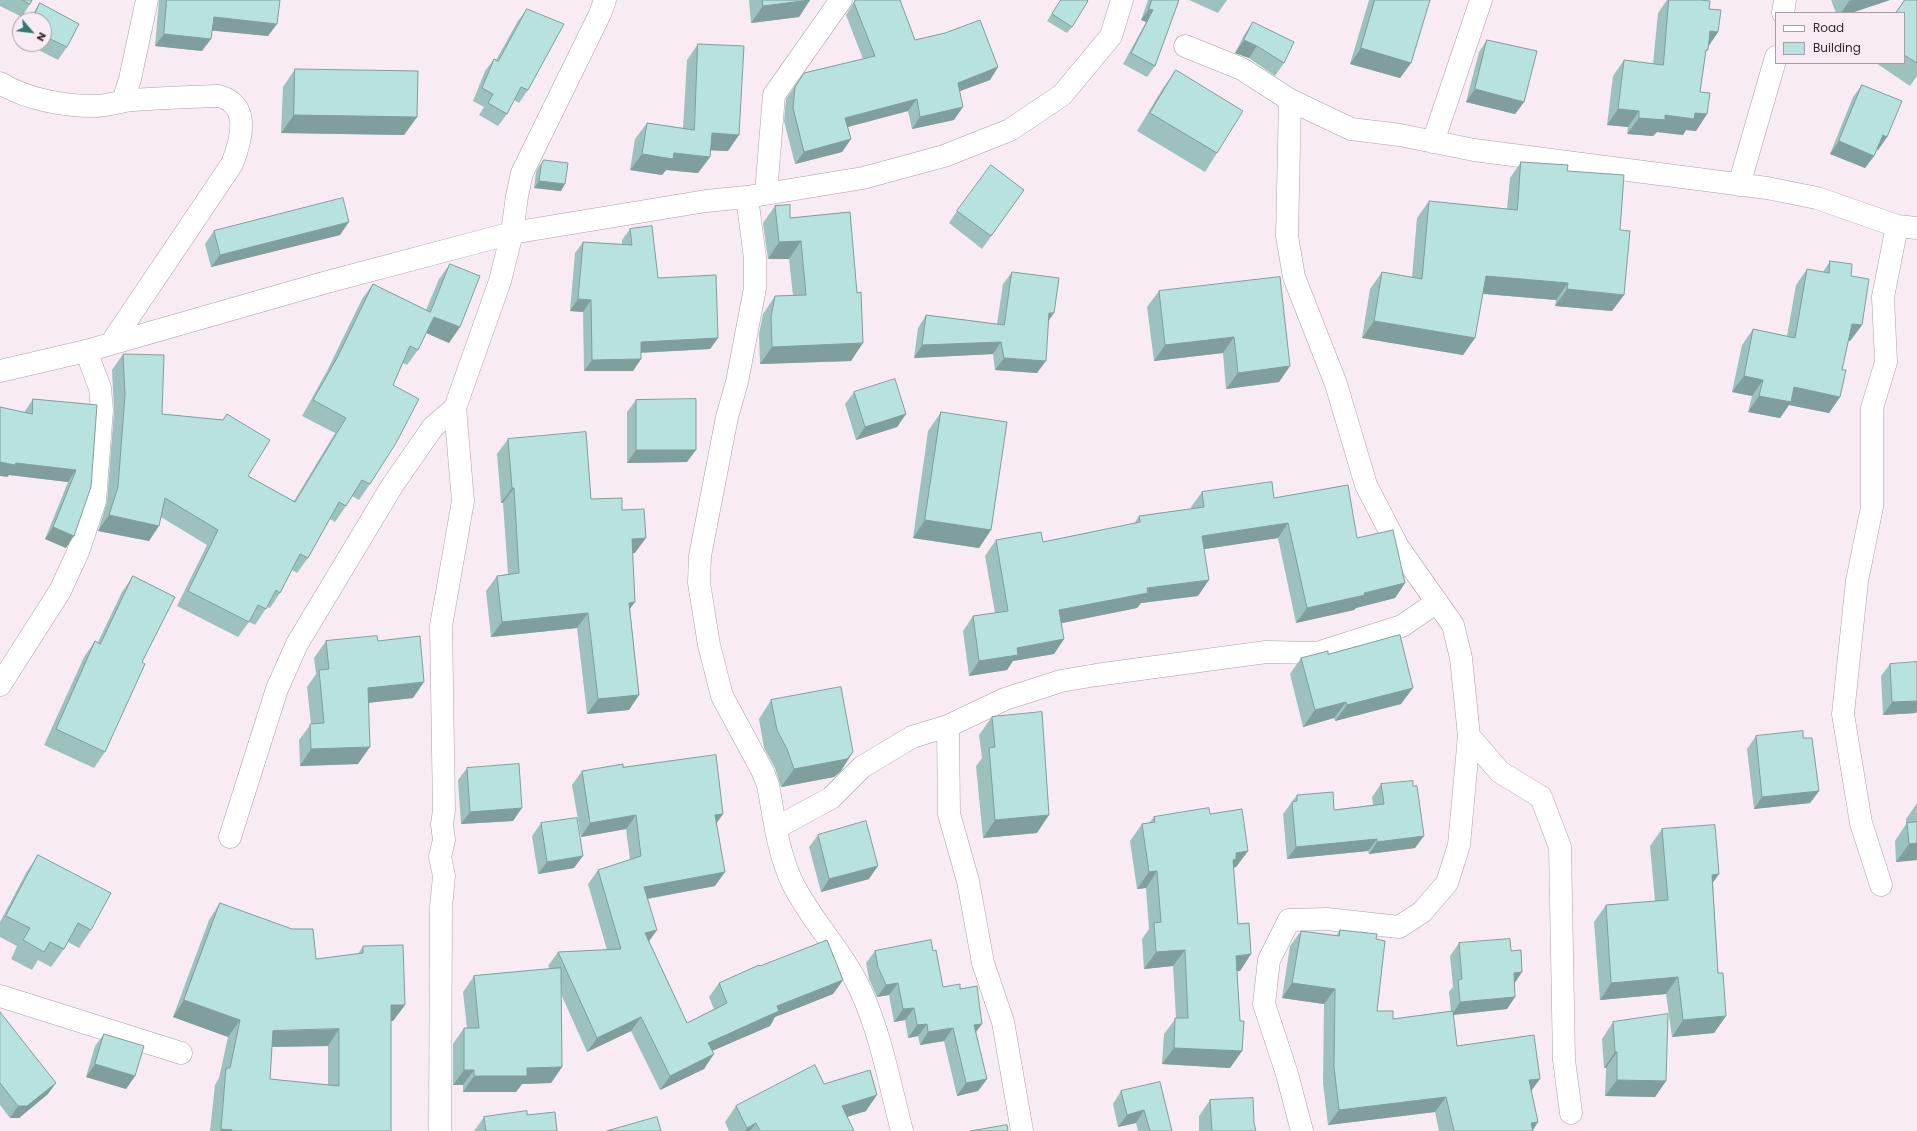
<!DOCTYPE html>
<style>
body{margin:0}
#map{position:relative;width:1917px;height:1131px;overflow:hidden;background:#f8ebf4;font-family:Poppins,sans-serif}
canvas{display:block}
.legend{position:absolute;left:1775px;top:12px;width:130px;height:52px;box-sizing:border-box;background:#f8ebf4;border:1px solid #a89ea5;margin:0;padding:5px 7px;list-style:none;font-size:12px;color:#2f2a2e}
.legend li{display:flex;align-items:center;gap:8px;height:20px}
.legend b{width:20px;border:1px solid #a89ea5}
.north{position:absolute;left:12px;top:12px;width:40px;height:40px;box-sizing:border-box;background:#f8ebf4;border:1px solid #a89ea5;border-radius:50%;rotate:118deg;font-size:11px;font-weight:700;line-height:16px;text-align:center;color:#2f2a2e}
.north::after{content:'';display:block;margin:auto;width:14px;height:18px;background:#307973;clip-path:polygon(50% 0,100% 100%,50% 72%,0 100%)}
</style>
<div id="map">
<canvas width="1917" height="1131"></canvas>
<ul class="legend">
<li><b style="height:5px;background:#fff"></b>Road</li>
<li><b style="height:11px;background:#b7e2dd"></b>Building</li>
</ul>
<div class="north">N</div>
</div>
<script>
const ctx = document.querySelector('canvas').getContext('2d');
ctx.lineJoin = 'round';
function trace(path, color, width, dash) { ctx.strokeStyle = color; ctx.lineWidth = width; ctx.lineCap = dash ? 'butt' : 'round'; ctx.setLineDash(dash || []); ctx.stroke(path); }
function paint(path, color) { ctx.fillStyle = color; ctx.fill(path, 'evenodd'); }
const minor = new Path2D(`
 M1783,13l2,-13
 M1185,46l57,23 48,31 61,29 49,6 74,15 293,38 50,10 80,28 20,2
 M0,83c26,16 63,23 94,23 13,0 26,-5 39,-6 29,-2 58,-3 86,-4 33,9 22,45 13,68l-120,178
 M1290,100l-3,136 7,41 42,107 30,101 32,62 55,78 8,33 8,78 31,36 41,25 19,50 4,213 7,53
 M123,101l7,-22 17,-79
 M1433,142l48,-142
 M1739,185l37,-128
 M766,193l8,-98 67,-95
 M747,197l8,61v30l-18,94 -10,35 -27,139 -1,27 10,62 13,51 41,76 5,13c6,32 10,69 25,99 19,38 50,68 68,107 20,44 29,94 41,140
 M0,371l86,-20 241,-69 185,-49 194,-32 41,-4 116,-19 81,-22 66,-26 52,-35 49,-59 11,-36
 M0,685l60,-94 18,-39 17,-51 7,-91 -2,-22 -14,-37
 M948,726l1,88 19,67 15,82 20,59 19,109
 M776,828l55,-30 31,-31 50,-30 36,-11 57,-27 56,-18 35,-6 170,-23 51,1 85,-27 35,-24
 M230,837l47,-148 20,-45 95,-158 41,-59 22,-19
 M1881,885l-20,-62 -18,-109 14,-133 15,-74v-99l14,-46 -3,-65 14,-71
 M0,996l181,57
 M440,1131l1,-224 3,-31 -4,-19 4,-17 -2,-16 2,-14 -3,-184 22,-125 -8,-93 45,-127 12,-48 5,-37 5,-23 78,-159 5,-14
 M1302,1131l-15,-57 -23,-70 5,-44 20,-40 38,-1 72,8 23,-15 25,-29 12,-38 10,-109`);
trace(minor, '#ab9fa7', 23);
trace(minor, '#fff', 22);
paint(new Path2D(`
 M0,0h32l-2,4 -8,13 -22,-11z
 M159,0h121l-12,36 -56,-6 -10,21 -47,-5z
 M749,0h61l-11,17 -48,6z
 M855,0h45l15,40 83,27 -8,13 -30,11 -6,29 -42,9 -4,-18 -60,16 3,12 -9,13 -47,12 -11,-43 2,-22 18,-26 59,-14 -17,-44z
 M1061,0h26l-15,27 -5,6 -20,-12z
 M1148,0h31l-24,66 -8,11 -24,-13 23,-42 -5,-2z
 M1189,0h38l-9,13z
 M1369,0h61l-19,63 -11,15 -50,-14z
 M1667,0h33l9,9 9,23 -9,14 -4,9 -5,37 7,22 -11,17 -10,-1 -3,5 -26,-3 -4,4 -26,-2 1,-7 -21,-2 6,-49 11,-16 29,4 5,-51z
 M1831,0h59l-39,13h-15z
 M1904,0h13v76l-7,10 -34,-23h28v-50h-8z
 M40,3l27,44 -9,13 -31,-16h17v-24h-15l2,-4z
 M527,9l1,81 -9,13 -5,-3 -7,14 -9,12 -19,-11 5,-8 -11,-6 12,-30 9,-12 2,1 22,-39z
 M1253,22l31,41 -9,13 -26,-18 -14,-5 9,-18z
 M1487,40l37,62 -9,12 -49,-12 13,-50z
 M698,44l30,107 -18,-1v7l-12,16 -32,-3 -4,5 -32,-5 5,-31 12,-16 36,5 4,-68z
 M295,69l122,48 -13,18 -123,-2 2,-46z
 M1176,70l41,83 -12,19 -68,-41 26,-43z
 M1862,85l25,52 -9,13 -1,-1 -3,7 -9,12 -35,-14 23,-57z
 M544,160l17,31 -27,-3 2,-16 3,-6z
 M1521,162l46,9 53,59 4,65 -12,16 -57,-5 1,-6 -73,-6 -8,44 -12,17 -101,-17 8,-49 12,-17 30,5 5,-59 12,-17 78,8 3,-31z
 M1024,190l-42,59 -33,-26 8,-12z
 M775,206l15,12 60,-6 1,149 -91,3 -1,-30 4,-20 12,-18h18l-4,-37h-21l-5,-36z
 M630,229l28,49 60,60 -8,11 -69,4v6l-8,12h-49l-1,-59 -13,-1 5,-58 8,-11 39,2v-4z
 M214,231l126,4 -129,32 -6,-23z
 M1830,261l21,15 11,49 -12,16h-2l-6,29 -2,27 -11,16 -40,-8 -9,13 -32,-6 4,-16 -20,-4 10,-47 11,-16 34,7 9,-51 11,-16 16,3z
 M450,264l10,63 -11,16 -23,-10 -8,17 -11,15 -4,-2 -10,22 -23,99 -11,16 -7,-4 -6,10 -11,16 -5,-3 -22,39 -11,15 -5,-3 -12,23 -10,15 -3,-1 -12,18 -6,-3 -11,15 -61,-31 30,-61 -46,-28 -12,24 -51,-10 9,-29 7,-91 -2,-41 11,-16 39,60 61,6 4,-6 21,62 46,25 41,-68 -33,-17 25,-45 35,-72 11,-15 53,26 13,-31z
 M1012,272l37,49 -12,52 -42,-3 -2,-16 -79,4 4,-30 8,-13 71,9 6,-40z
 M1159,291l131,75 -11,16 -53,7 -3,-36 -69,8 -7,-54z
 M854,392l52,22 -9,13 -41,13 -11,-36z
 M33,399l64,6 -31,143 -21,-9 23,-57 -59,-7 -2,2 18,-66z
 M636,400l51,62 -60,1v-51z
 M941,412l50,118 -12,18 -66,-10 15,-107z
 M508,439l83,60 31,11 13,43h-3l-2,57 9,85 -10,15 -42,4 -10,-86 -86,9 -5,-46 11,-15 11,-2 -5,-71h-2l-4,-49z
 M1202,492l72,6 83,40 48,45 -10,15 -39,10 -2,2 -58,13 -18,-85 -74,11 -6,47 -57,7 -4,5 -76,15 3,16 -10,15 -41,7 -6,9 -38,6 -6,-45 10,-15 22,-3 -10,-57 11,-16 47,2 91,-18 5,-8 53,-7 -1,-2z
 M133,576l9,86 -37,90 -11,16 -50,-23 40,-88 11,-16 3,1 24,-50z
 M326,641h52l35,57 -45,5 -10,61 -58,2 -1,-26 12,-16 -4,-37 9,-13 -2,-16z
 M1328,654l73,50 -66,17 -1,-3 -31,9 -13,-53 11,-16z
 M1890,664l26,49 -33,2 -2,-39z
 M771,700l70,71 -7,6 -53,10 -6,-19 -11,-20 -5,-29z
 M992,717l45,116 -54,5 -7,-72 6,-8 -3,-23z
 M1756,736l47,2 16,53 -9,12 -56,6 -7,-60z
 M623,767l100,47 -7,10 -1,62 -67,13 1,42 38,82 27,-14 -5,-12 10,-14 41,-17 83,14 -10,14 -58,23 -5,9 -58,25 -8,18 -44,21 -29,-59 -44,21 -26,-58 1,73 -11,16 -29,1 -6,8h-53v-7h-10v-41l11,-16h3l-4,-36 11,-16 76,-7 -2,-3 10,-14 49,-2 -19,-66 10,-14 32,-10 -4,-31 -45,8 -9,-52 10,-14z
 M467,768l46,53 -52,3 -3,-44z
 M1381,784l34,64 -46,6 -1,-3 -81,8 -4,-45 14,-19 37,15 39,-5 -1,-8z
 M1917,803v57l-21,2 -1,-21 11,-17v-5z
 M1210,814l38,37 -12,16 -3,1 5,56 13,30 -11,17h-3l5,80 -12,17 -68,-4 2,-30 12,-16 -3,-52 -29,3 -2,-30 7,-10 -3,-41 -9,1 -7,-48 12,-17 7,-1 5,-6z
 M541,823l33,45 -36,6 -6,-38z
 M1662,829l51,54 5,90 8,43 -12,17 -42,4 -6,-43 -66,6 -6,-78 12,-17 49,-4 -5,-55z
 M818,835l51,44 -48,13 -12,-45z
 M38,855l53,75 -12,18 -11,-6 -4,7 -13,18 -13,-7 -6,10 -21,-11 6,-13 -17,-9v-15l26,-49z
 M220,903l96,56 42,-5 5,-8 42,59 -12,16h-2v110h-181l5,-46 4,-7 9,-41 -55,-20 36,-97zM328,1046v39l-58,-6 2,-32z
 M1340,930l36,9 1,72 16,8 58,-8 -2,-19 4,-5 -3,-31 9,-13 52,8 11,21 -8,11 1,14 -8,12 -54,6 4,31 74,45 7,31 -5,8v1h-94l-4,-19 -107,13 -5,-42 1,-79 -42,-6 8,-52 11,-15 35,5z
 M875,951h58l10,36 17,2 16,43 11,47 -9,12 -21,5 -13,-55 -24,4 -2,-9 -10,2 -3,-18 -11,2 -5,-27 -12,2 -8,-18 -3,-16z
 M0,1012l48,82 -29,24h-9l-10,-13z
 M1613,1022l53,59 -11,16 -50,-1 1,-28h-2l-2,-29z
 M104,1034l31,42 -9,13 -40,-12 9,-31z
 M824,1084l42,27 -19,6 7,14h-125l-4,-9 11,-16z
 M1121,1091l51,40h-34l-2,-8 -18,4 -5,-23z
 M1210,1100l44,23 2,8h-57v-15z
 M527,1115l30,16h-83l10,-14z`), '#9dc2be');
paint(new Path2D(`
 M810,0l-11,17 -48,6 12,-17z
 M1852,0h38l-39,13h-10l8,-12z
 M1149,9l4,1 -7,12 -5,-2z
 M214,17l63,7 -9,12 -63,-6z
 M1710,31l8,1 -11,16z
 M164,34l47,5 -9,12 -47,-5z
 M1244,40l13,6 -8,12 -14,-5z
 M1361,48l50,15 -11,15 -50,-14z
 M998,67l-8,13 -41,15 9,-12z
 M1475,89l49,13 -9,12 -49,-12z
 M917,99l-9,12 -72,19 9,-12z
 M963,107l-9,13 -42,9 8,-12z
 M1618,109l21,2 -11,16 -21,-2z
 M1695,113l12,1 -11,17 -10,-1 -3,5 -26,-3 -4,4 -26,-2 12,-16z
 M294,115l123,2 -13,18 -123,-2z
 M712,133l27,2 -11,16 -27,-1z
 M1883,135l4,2 -9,13 -4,-2z
 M851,139l-9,13 -47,12 9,-12z
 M1839,141l35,15 -9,12 -35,-14z
 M674,153l36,4 -12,16 -32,-3 -4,5 -32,-5 12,-16z
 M539,181l26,3 -4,7 -27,-3z
 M349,222l-9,13 -129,32 9,-12z
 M801,241l-12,18h-21l11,-17z
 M1486,276l82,7 -12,17 -82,-7z
 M1567,289l57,6 -12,16 -57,-5z
 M578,299l13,1 -8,12 -13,-1z
 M1049,313h5l-9,13z
 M434,317l26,10 -11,16 -25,-11z
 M1374,321l101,17 -12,17 -101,-17z
 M1852,324l10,1 -12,16 -10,-2z
 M1234,337l-11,16 -69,8 11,-16z
 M718,338l-8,11 -77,4 8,-11z
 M1001,342l-8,12 -79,4 8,-13z
 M863,343l-12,18 -91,3 12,-17z
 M1004,358l42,3 -9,12 -42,-3z
 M641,359l-8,12h-49l8,-11z
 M1290,366l-11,16 -53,7 12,-16z
 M1744,376l19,4 -11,16 -20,-4z
 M1794,387l46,10 -11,16 -40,-8 -9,13 -32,-6 11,-16z
 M906,414l-9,13 -41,13 9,-13z
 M636,450h60l-9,12 -60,1z
 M0,462l16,1 60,7 -8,12 -59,-7 -2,2 -7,-1z
 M512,488h2l-11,15h-2z
 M109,515l50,11 -10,15 -51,-10z
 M925,520l66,10 -12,18 -66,-10z
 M1288,523l-10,15 -86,13 10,-15z
 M53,527l21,9 -8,12 -21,-9z
 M646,538l-11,15 -14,1 11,-15z
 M1209,580l-11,16 -57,7 -4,5 -89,18 11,-16 88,-22z
 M1405,583l-10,15 -39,10 -2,2 -58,13 11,-15z
 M635,602l-11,15 5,-14z
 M588,613l-11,15 -86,9 11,-15z
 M1064,639l-10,15 -41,7 -6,9 -38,6 10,-15 38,-13z
 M424,682l-11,16 -57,6 12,-16z
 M1413,688l-12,16 -66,17 12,-16z
 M639,695l-10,15 -42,4 11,-15z
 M1917,701v10l-1,2 -33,2 9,-13z
 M1346,702l-12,16 -31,9 12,-17z
 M370,747l-12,17 -58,2 11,-17z
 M853,752l-12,19 -7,6 -53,10 13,-18z
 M1819,791l-9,12 -56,6 8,-12z
 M522,808l-9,13 -52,3 9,-12z
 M723,814l-10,14 2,-13z
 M636,815l-10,14 -45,8 9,-14z
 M1049,815l-12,18 -54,5 12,-18z
 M1424,836l-9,12 -46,6 8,-12z
 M1377,839l-9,12 -81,8 9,-12z
 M1917,843v17l-21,2 13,-18z
 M1248,851l-12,16 -6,1 6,-15z
 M583,856l-9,12 -36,6 9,-12z
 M878,866l-9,13 -48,13 8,-13z
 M1157,871l-11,17 -9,1 12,-17z
 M725,872l-10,14 -81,15 10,-14z
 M1719,874l-12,17 5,-16z
 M657,930l-10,14 -2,-11z
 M1185,950l-12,16 -29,3 12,-17z
 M1251,954l-11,17 -16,1 12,-16z
 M1522,972l-8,12v-11z
 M1678,977l-12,17 -66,6 11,-17z
 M843,980l-10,14 -58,23 -5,9 -72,31 10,-14 69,-37z
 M898,983l-9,12 -12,2 9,-12z
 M1292,983l43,6 -11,15 -42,-6z
 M1515,997l-8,12 -55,6 8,-13z
 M184,1000l56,20 -12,17 -55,-20z
 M391,1005h14l-12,16 -14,1z
 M914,1008l-9,12 -11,2 9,-13z
 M1726,1016l-12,17 -42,4 11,-17z
 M641,1017l-10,14 -44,21 10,-14z
 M927,1024l-9,12 -10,2 9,-13z
 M982,1024l-9,12 1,-11z
 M953,1028l-9,13 -24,4 8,-13z
 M339,1029l-11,17 -67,1 12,-16z
 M1174,1048l68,3 -12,17 -68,-4z
 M1615,1052h2l-11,16h-2z
 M714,1054l-10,15 -44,21 10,-14z
 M95,1064l40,12 -9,13 -40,-12z
 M562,1067l-11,16 -29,1 -6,8h-53l11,-16 53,-8z
 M464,1070h10l-11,15h-10z
 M987,1079l-9,12 -21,5 9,-13z
 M1540,1079l-11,15v-14z
 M1617,1080l49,1 -11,16 -50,-1z
 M56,1083l-8,11 -29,24h-9l8,-12z
 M877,1095l-11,16 -36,11 12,-16z
 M1446,1097l-11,15 -107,13 11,-15z
 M1144,1110l-8,13 -18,4 9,-12z
 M1538,1122l-6,9 -1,-8z
 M756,1123l-6,8h-5l2,-3z
 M221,1129l11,1 -1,1h-11z`), '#809e9b');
const building = new Path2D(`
 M22,0h10l-2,4z
 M167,0h113l-3,24 -63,-7 -3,22 -47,-5z
 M763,0h47l-47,6z
 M856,0h44l15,40 30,-7 35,-13 18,47 -40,16 5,24 -43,10 -3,-18 -72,19 6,21 -47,13 -11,-44 2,-21 9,-14 71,-17 -21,-53z
 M1061,0h26l1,1 -16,26 -20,-13z
 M1152,0h27l-24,66 -24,-13 22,-43 -4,-1z
 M1375,0h55l-19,63 -50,-15z
 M1669,0h31l10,1 -1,8 12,1 -3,22 -8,-1 -2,19h-2l-6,42 10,1 -3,21 -12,-1 -1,6 -29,-4v5l-26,-2v-7l-21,-2 6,-49 39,5z
 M1905,0h12v63l-13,-8v-42h-8z
 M40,3l39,21 -12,23 -23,-11v-16h-12z
 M527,9l37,15 -36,66 -7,-3 -14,27 -19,-11 5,-9 -11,-6 12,-29 4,2z
 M1253,22l41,20 -10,21 -27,-17 -13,-6z
 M1487,40l50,11 -13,51 -49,-13z
 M698,44l46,2 -5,89 -27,-2 -2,24 -36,-4 -1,6 -31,-5 5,-31 47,7z
 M295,69l123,2 -1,46 -123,-2z
 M1176,70l67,41 -26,42 -67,-40z
 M1862,85l40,16 -15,36 -4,-2 -9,21 -35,-15z
 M544,160l24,3 -3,21 -26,-3 2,-15z
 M1521,162l47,3 -1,6 57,4 -4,55 10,1 -6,64 -57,-6 1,-6 -82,-7 -11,62 -101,-17 8,-49 40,7 7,-78 88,9z
 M991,165l33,25 -33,46 -34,-25z
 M343,198l6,24 -129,33 -6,-24z
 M790,205v13l60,-6 7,81 4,-1 2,51 -91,4 -1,-30 4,-21 31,-1 -5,-54 -22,1 -4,-36z
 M652,226l6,52 58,-3 2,63 -77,4v17l-49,1 -1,-60 -13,-1 5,-57 49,3 -2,-16z
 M1830,261l22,3 -1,12 18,3 -7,46 -10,-1 -10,46h4l-6,27 -46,-10 -3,15 -32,-6 4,-16 -19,-4 9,-47 42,9 12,-69 22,4z
 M450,264l30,12 -20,51 -26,-10 -16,33 -8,-4 -17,39 26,14 -23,44 -26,41 -8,-4 -16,26 -7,-4 -31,56 -8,-4 -20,39 -4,-3 -10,19 -8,-4 -9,17 -61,-31 30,-61 -53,-32 -6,28 -50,-11 9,-28 7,-92 -2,-41 41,1 -2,59 61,6 4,-6 43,26 -22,36 47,26 51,-84 -33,-18 25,-44 35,-72 57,28z
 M1012,272l47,6 -5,35h-5l-3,48 -42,-3 -3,-16 -79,3 4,-30 78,10z
 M1280,277l10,89 -52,7 -4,-36 -69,8 -6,-54z
 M895,379l11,35 -41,13 -11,-35z
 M33,399l64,6 -6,82 -17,49 -21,-9 23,-57 -60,-7 -1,2 -15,-3v-55l32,7z
 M696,399v51h-60v-50z
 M941,412l66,10 -16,108 -66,-10z
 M586,432l5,67 31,-1v12l22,-1 2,29 -14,1 3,63 -6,1 10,92 -41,4 -10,-86 -86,9 -5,-46 22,-3 -5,-85h-2l-4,-49z
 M1272,482l2,16 74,-13 9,53 36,-8 12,53 -41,10 1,2 -58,13 -19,-85 -86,13 7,44 -62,8 1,5 -89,17 5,29 -47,9 1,7 -39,6 -6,-45 35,-5 -12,-71 45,-8 2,10 97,-20 -1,-6 65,-9 -2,-15z
 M133,576l42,21 -33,65 3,2 -40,88 -49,-23 39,-88 5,3z
 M1400,635l13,53 -66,17 -1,-3 -31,8 -14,-52 27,-7v3z
 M377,636l1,5 42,-5 4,46 -56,6 2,59 -59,2 -1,-25 14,-1 -5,-53 10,-1 -3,-28z
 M1917,662v39l-25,1 -2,-38z
 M841,687l12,65 -6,7 -53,10 -7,-20 -10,-19 -6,-30z
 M1042,712l7,103 -54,5 -6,-72 6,-1 -3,-30z
 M1803,731v7h9l7,53 -57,6 -6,-61z
 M716,755l7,59 -8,1 10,57 -81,15 13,43 -12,3 42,90 40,-20 -8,-20 40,-18 1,1 67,-26 16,40 -66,26 2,5 -71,32 6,11 -44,22 -29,-59 -44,21 -39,-86 63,-3 -23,-79 43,-14 -5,-41 -46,8 -8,-52 41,-7v3z
 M519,764l3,44 -52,4 -3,-44z
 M1413,781v5h4l7,50 -47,6v-3l-81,8 -4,-45 5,-1v-6l36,-3 1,18 50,-6 -3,-20z
 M1209,808l1,6 32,-5 6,42 -12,2v6l-3,1 5,64 11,-1 2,31 -15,2 4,65h4l-2,30 -68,-3 1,-30h13l-3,-68 -29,2 -2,-29 7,-1 -4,-51 -8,1 -7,-48 13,-2 -1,-5z
 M577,818l6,38 -36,6 -6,-39z
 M866,821l12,45 -49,13 -11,-44z
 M1917,822v21l-8,1 -2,-21z
 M1715,825l4,49 -7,1 6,98h5l3,43 -43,4 -5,-43 -67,6 -5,-78 62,-5 -6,-71z
 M38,855l73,38 -20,37 -13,-7 -14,26 -14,-7 -6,10 -21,-12 7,-12 -24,-12z
 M220,903l72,26h21l3,30 47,-6v-7l40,-1 2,60h-14v126h-159v-1l-11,-1 5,-61h4l10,-48 -56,-20zM339,1029v57l-69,-7 3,-48z
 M1340,930l37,4 -1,5 9,2 -8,70h16v8l60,-8 4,35 77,-11 6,44 -11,1 9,42 -7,1 2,8h-79l-8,-34 -107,13 -5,-43 1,-78 -43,-6 9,-52 38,5z
 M1510,939l1,12 10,-1 1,22 -8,1 1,24 -55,5 -2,-22 4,-1 -3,-36z
 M931,940l2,11 3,-1 7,37 17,-3v5l17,-3 5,38 -8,1 13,54 -21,4 -13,-55 -25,4 -1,-8 -10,1 -3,-17 -11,1 -5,-26 -12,2 -8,-18 -3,-16z
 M561,968l1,99 -35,1v8h-53v-6h-10v-42h15l-5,-52z
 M0,1012l56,71 -29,23h-9l-18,-23z
 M1668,1014l-2,67 -49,-1v-28h-2l-2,-30z
 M104,1034l40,12 -9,30 -40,-12z
 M815,1065l9,19 46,-14 7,25 -35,11 12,25h-94l-4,-8 -9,5 -11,-22z
 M1160,1082l12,49h-22l-6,-21 -17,5 -6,-24z
 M1253,1098l1,25 2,8h-44l-2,-31z
 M527,1111v4l28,-3 2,19h-71l-2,-14z
 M657,1117l4,14h-54z
 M1007,1125l1,6h-37z`);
paint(building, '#b7e2dd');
trace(building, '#809e9b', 1);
</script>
